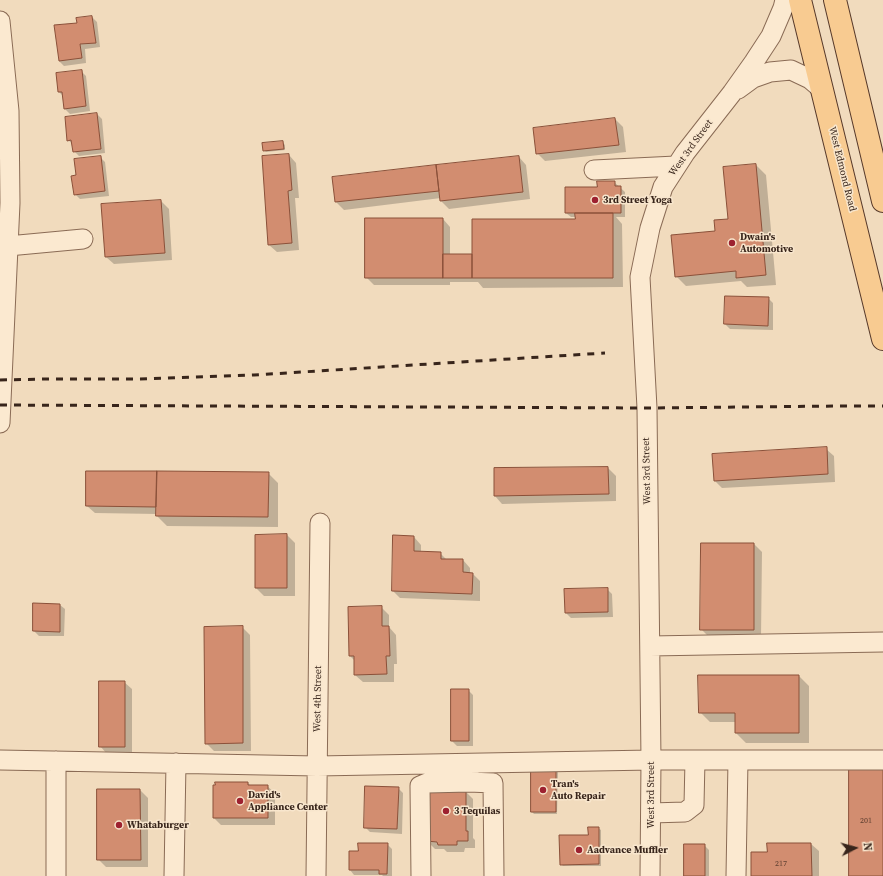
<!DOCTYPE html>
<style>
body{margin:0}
#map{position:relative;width:883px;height:876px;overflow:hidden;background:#f1dbbd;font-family:"Source Serif 4",serif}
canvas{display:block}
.north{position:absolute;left:835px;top:828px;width:40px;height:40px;-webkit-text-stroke:3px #f8e6cd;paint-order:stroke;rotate:84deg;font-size:11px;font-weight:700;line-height:16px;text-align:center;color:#38251b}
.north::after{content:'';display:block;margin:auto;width:14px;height:18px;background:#38251b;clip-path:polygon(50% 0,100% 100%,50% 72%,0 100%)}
</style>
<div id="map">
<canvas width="883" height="876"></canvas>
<div class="north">N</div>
</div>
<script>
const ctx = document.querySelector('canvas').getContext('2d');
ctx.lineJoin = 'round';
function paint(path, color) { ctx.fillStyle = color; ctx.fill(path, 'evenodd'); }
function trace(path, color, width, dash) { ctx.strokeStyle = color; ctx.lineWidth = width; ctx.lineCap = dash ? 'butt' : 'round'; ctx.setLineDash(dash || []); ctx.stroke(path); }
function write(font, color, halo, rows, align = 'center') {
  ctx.font = font + ' "Source Serif 4",serif'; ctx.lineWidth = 3; ctx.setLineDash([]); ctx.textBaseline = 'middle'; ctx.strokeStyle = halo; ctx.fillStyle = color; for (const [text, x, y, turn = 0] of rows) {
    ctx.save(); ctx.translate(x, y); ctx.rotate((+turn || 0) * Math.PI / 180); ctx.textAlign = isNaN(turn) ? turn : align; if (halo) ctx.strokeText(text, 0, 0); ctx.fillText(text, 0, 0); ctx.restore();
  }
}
paint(new Path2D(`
 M92,17l5,5 3,25 -15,2 1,14 -22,3 -5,-5 19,-38z
 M81,71l5,5 4,35 -20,3 -5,-5 -2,-13 -4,-4z
 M97,114l5,5 3,34 -26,3 -5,-5 -1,-7 -5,-4z
 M615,119l8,8 3,25 -81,9 -8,-8z
 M283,143l2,2v5l-19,2 -2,-2z
 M289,155l7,8 3,35h-4l4,52 -22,2 -8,-7z
 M100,157l5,5 4,34 -29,3 -5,-5 2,-18z
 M519,157l7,8 4,34 -81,10 -8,-8v-3l-97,12 -8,-8 -3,-24z
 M756,165l10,10 10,110 -29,2 -6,-6 -55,5 -10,-10 40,-44 13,-12z
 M614,182l11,10v25h-9l6,7 1,63 -140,1 -5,-6h-28v3h-76l-8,-8 77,-58 7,8v28h23l103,-35v-3h-5l-5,-4 32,-25z
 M161,201l8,8 3,51 -58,4 -8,-7z
 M768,298l5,5v27l-43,-1 -5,-5z
 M826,449l8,7 1,26 -113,6 -7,-7z
 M608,468l8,8v25l-114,3 -7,-8z
 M87,472l181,1 10,10v44l-111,-1 -10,-10v-2l-62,-1 -8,-7z
 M287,535l8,8v53h-31l-8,-8v-52z
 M414,537l7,8v7l19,1 7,7h16l7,8v6h3l7,7v20l-80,-3 -7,-7z
 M702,544h52l8,8 -1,86 -52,-1 -8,-8z
 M607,589l5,5 1,23 -42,1 -5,-5z
 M60,605l5,4 -1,27h-25l-5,-5z
 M381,607l8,8v12l7,8 1,29h-3v18h-31l-8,-7v-14l-5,-5z
 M242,627l8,8 1,116h-37l-8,-8z
 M799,676l10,10v57h-63l-10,-10v-11h-26l-10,-10z
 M124,682l8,7v65h-25l-7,-8z
 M468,690l5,5v51h-16l-5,-5z
 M556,770l2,2 -1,42h-23l-2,-2z
 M248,783l3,3h16l8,7v32h-54l-7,-7z
 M398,788l5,5 -1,41 -32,-2 -5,-5z
 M140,790l8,8v69h-42l-8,-8z
 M465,791l8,8v39l2,2v8h-10l-1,4h-17l-3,-3h-9l-8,-8z
 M598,828l3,2v36h-38l-2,-2 28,-28z
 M387,844l5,5v27h-9l-1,-1h-28l-4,-5 9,-18z
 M811,844l8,7v25h-67l16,-23z
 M704,845l5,5v26h-24z`), '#0003');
const building = new Path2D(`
 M92,16l4,27 -16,1 2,14 -23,3 -5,-36 23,-2 -1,-5z
 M82,70l4,36 -22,3 -2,-17h-4l-2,-19z
 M97,113l4,36 -28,3 -2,-12 -4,1 -2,-24z
 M615,118l4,27 -83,9 -3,-26z
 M283,141l1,8 -21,2 -1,-8z
 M289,154l3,36 -4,1 4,52 -24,2 -6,-89z
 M101,156l4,35 -31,4 -3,-19 5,-1 -2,-16z
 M519,156l4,36 -83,9 -4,-36z
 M756,164l10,111 -30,3v-7l-61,6 -4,-42 44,-4 -1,-11 14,-1 -5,-52z
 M436,165l3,26 -104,11 -3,-25z
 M597,181h18v5h6v27h-56v-26h32z
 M161,200l4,53 -60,4 -4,-53z
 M575,213h38v65h-141v-59h103z
 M365,218h78v60h-78z
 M443,254h29v24h-29z
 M725,296l44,1 -1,29 -44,-2z
 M827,447l1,27 -114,7 -2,-27z
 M608,467l1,27 -115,2v-28z
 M86,471h71l-1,36 -70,-1z
 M157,471l112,1 -1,45 -112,-1z
 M287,534v54h-32v-53z
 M393,535l21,1v15l27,1v7h22v13l10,1 -1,21 -80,-3z
 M701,543h53v87h-54z
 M608,588v24l-43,1 -1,-24z
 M33,603l27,1v28l-27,-1z
 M382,606v20h7l1,30h-4l1,18 -33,1v-19h-5l-1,-49z
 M243,626v117l-38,1 -1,-117z
 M698,675h101v58h-64v-20h-36z
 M99,681h26v66h-26z
 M451,689h18v52h-18z
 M849,767h34v109h-34z
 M531,769h25v43h-25z
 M215,782h33v3h20v33h-55v-33h2z
 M365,786l34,1 -2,42 -33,-1z
 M97,789h43l1,71h-44z
 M427,790h39v41h2v10h-11v4h-19l-1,-3 -11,-1z
 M588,827h11v37l-39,1 -1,-30h29z
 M358,843h30l-1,31h-8v-4h-30v-19h9z
 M767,843h44l1,33h-61v-24h16z
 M684,844h21v32h-21z`);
paint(building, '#d28d70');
trace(building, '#8a5039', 1);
const minor = new Path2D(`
 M0,21l9,90 1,92 -10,220
 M738,89l15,-11 17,-6 21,-2 19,9 13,11
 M594,170l82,-4
 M8,246l75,-7
 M650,646l233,-4
 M0,760l317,6 334,-6h232
 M56,761v115
 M469,769v13l24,1 1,93
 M651,813l34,-1 9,-7 1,-45
 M174,876l2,-113
 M316,876l4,-353
 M421,876l-1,-90 7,-3 42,-1
 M650,876l1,-116 -4,-352 -7,-131 10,-49 13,-41 22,-34 47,-60 22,-31 17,-26 12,-28 2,-8
 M736,876l2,-116`);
const major = new Path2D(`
 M800,0l83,339
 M835,0l48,201`);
trace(minor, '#8a6b55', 21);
trace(major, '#57392a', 24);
trace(minor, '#fbe9d0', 19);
trace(major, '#f8cb91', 22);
trace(new Path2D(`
 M0,380l47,-1h92l115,-4 351,-22
 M0,405l647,3 192,-2h44`), '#38251b', 3, [7, 7]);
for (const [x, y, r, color] of [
 [595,200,4,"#9d2130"],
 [732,243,4,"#9d2130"],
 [543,790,4,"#9d2130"],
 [240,801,4,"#9d2130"],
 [446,811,4,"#9d2130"],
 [119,825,4,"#9d2130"],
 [579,850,4,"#9d2130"]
]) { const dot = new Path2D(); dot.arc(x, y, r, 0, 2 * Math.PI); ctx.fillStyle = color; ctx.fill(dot); trace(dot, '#f8e6cd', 1.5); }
write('8px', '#5e3f30', null, [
 ["201",866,821],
 ["217",781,864]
]);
write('10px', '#38251b', '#f8e6cd', [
 ["West 3rd Street",691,148,-54],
 ["West Edmond Road",842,169,76],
 ["West 3rd Street",647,471,-91],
 ["West 4th Street",318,699,-89],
 ["West 3rd Street",651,795,-90]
]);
write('bold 10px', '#38251b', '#f8e6cd', [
 ["3rd Street Yoga",603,200],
 ["Dwain's",740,237],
 ["Automotive",740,249],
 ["Tran's",551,784],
 ["Auto Repair",551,796],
 ["David's",248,795],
 ["Appliance Center",248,807],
 ["3 Tequilas",454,811],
 ["Whataburger",127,825],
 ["Aadvance Muffler",587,850]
], 'left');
</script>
